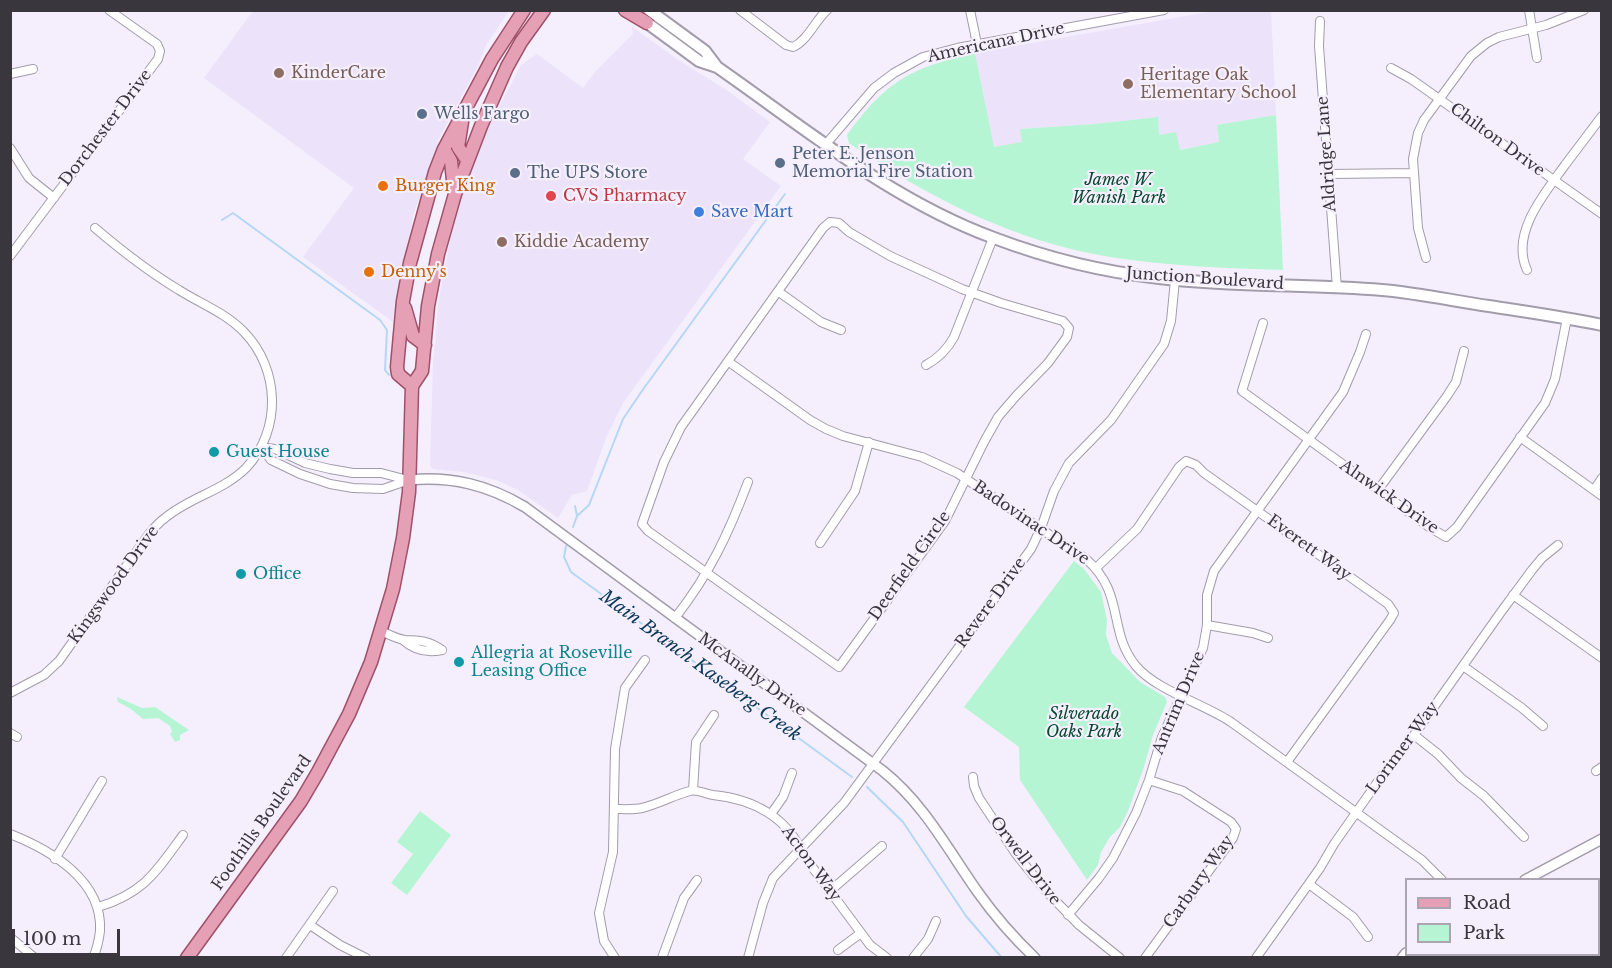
<!DOCTYPE html>
<style>
body{margin:0}
#map{position:relative;width:1612px;height:968px;overflow:hidden;background:#f5effd;font-family:"Libre Baskerville",serif}
canvas{display:block}
.frame{position:absolute;inset:0;border:12px solid #39363d;pointer-events:none}
.legend{position:absolute;left:1405px;top:878px;width:195px;height:78px;box-sizing:border-box;background:#f5effd;border:2px solid #aaa5b0;margin:0;padding:8px 10px;list-style:none;font-size:18px;color:#39363d}
.legend li{display:flex;align-items:center;gap:12px;height:30px}
.legend b{width:30px;border:2px solid #aaa5b0}
.scale{position:absolute;left:12px;top:929px;width:108px;height:27px;box-sizing:border-box;border:3px solid #39363d;border-top:0;padding-left:8px;font-size:18px;line-height:21px;white-space:nowrap;color:#39363d;-webkit-text-stroke:4px #f5effd;paint-order:stroke}
</style>
<div id="map">
<canvas width="1612" height="968"></canvas>
<div class="frame"></div>
<ul class="legend">
<li><b style="height:8px;background:#e6a0b5"></b>Road</li>
<li><b style="height:16px;background:#b5f5d3"></b>Park</li>
</ul>
<div class="scale">100 m</div>
</div>
<script>
const ctx = document.querySelector('canvas').getContext('2d');
ctx.lineJoin = 'round';
function paint(path, color) { ctx.fillStyle = color; ctx.fill(path, 'evenodd'); }
function trace(path, color, width, dash) { ctx.strokeStyle = color; ctx.lineWidth = width; ctx.lineCap = dash ? 'butt' : 'round'; ctx.setLineDash(dash || []); ctx.stroke(path); }
function write(font, color, halo, rows, align = 'center') {
  ctx.font = font + ' "Libre Baskerville",serif'; ctx.lineWidth = 4.5; ctx.setLineDash([]); ctx.textBaseline = 'middle'; ctx.strokeStyle = halo; ctx.fillStyle = color; for (const [text, x, y, turn = 0] of rows) {
    ctx.save(); ctx.translate(x, y); ctx.rotate((+turn || 0) * Math.PI / 180); ctx.textAlign = isNaN(turn) ? turn : align; if (halo) ctx.strokeText(text, 0, 0); ctx.fillText(text, 0, 0); ctx.restore();
  }
}
paint(new Path2D(`
 M253,11h256l-23,34 -7,19 -41,76 -2,19 -22,53 -21,110 -90,-65 51,-69 -150,-110z
 M1214,11h57l5,104 -59,10 2,17 -40,8 -20,-15 -2,-18 -62,7 -74,5 2,13 -29,5 -19,-94z
 M632,27l48,34 48,30 42,31 -27,37 38,27 -158,217 -17,35 -19,53 -15,4 -14,23 -40,-28 -22,-10 -32,-8 -31,-3 -3,-3 3,-103 6,-65 11,-58 14,-56 11,-31 46,-88 16,-11 46,34 12,-16 38,-38z`), '#ece2f9');
paint(new Path2D(`
 M975,53l19,94 28,-5 -2,-13 75,-5 63,-7 1,18 17,-3 4,18 39,-8 -2,-17 59,-10 7,155c-58,-2 -116,-4 -173,-13 -94,-15 -184,-60 -261,-114l-2,-8c40,-55 64,-67 128,-82z
 M1074,561l10,8 17,23 6,28 -1,15 6,18 28,29 25,15 2,5 -14,33 -9,32 -16,44 -8,16 -10,10 -9,15 -3,13 -11,15 -67,-100 -1,-33 -55,-40z
 M117,697l25,11 13,-1 34,23 -9,5v5l-5,2 -5,-8 2,-2 -2,-6 -12,-8 -15,1 -12,-10 -13,-7z
 M420,811l31,24 -44,60 -16,-12 22,-29 -16,-12z`), '#b5f5d3');
trace(new Path2D(`
 M222,220l11,-7 147,107 7,10 -2,40 4,5
 M577,516l12,-11 34,-86 21,-31 141,-194
 M573,527l4,-11 -2,-10
 M566,546l-2,11 7,15 281,205
 M867,787l36,35 63,94 36,42`), '#b4d7f5', 2);
const minor = new Path2D(`
 M740,10l46,35 7,2c14,-6 22,-26 34,-37
 M970,10l7,34
 M1529,10l8,48
 M1320,21l-1,25 18,242
 M1391,68l20,11 191,135
 M10,74l23,-5
 M826,144l48,-56 20,-15 29,-16 34,-9 207,-38
 M10,148l19,30 25,20
 M1329,174l85,-1
 M830,222l9,1 10,9 41,24 72,33 39,14 62,18 6,7 -2,9 -19,26 -32,33 -18,21 -14,25 -39,79 -106,146 -191,-136 -6,-7 22,-62 17,-35 142,-199z
 M10,256l148,-197 2,-8 -3,-7 -48,-34
 M1426,258l-8,-30 -5,-69 5,-26 6,-13 47,-64 16,-13 12,-6 47,-12 38,-15
 M1527,270c-17,-37 18,-77 38,-105 12,-16 24,-32 37,-49
 M779,292l42,30 20,8
 M1263,323l-21,68 187,136 17,10 11,-10 88,-124 10,-24 12,-61
 M729,362l81,58 16,9 17,7 79,21 35,16 129,86c40,35 21,72 50,107 20,24 68,38 95,56l191,138 20,20
 M926,365c13,-7 21,-15 28,-28l39,-99
 M1520,437l82,59
 M261,447l10,13 29,14 30,10 23,4 30,1 26,-9
 M261,447l14,2 30,14 25,6 23,4h28l27,7
 M1378,490l69,-94 9,-14 8,-31
 M1594,490l8,-12
 M820,543l35,-52 14,-49
 M1096,568l41,-39 42,-62 7,-6 10,4 8,8 184,131 6,9 -4,7 -103,142
 M1513,595l89,63
 M675,618c35,-45 53,-83 73,-136
 M1207,625l46,8 15,5
 M381,631c7,3 16,8 24,9 14,0 25,1 37,10
 M403,640c11,10 25,13 39,10
 M1463,666l59,42 21,18
 M10,693l34,-18 15,-14 90,-127c5,-6 10,-12 16,-16 25,-21 58,-27 81,-50 36,-38 34,-99 -2,-136 -18,-19 -43,-28 -65,-42 -30,-18 -57,-39 -84,-62
 M10,733l7,4
 M1414,735l24,19 23,24 23,18 40,41
 M1596,771l6,-4
 M973,777l1,9 5,12 37,56 30,37 33,34 41,33
 M693,790l3,-48 18,-27
 M614,809c9,0 19,1 28,-1 17,-4 32,-13 48,-17 7,-2 16,3 23,4 40,4 75,22 91,61l66,89 17,13
 M771,814l12,-17 9,-24
 M10,834c41,16 93,47 90,97 -1,9 -3,18 -7,27
 M55,859l47,-78
 M1309,884l44,33 15,20
 M830,891l52,-45
 M98,907c46,-14 58,-35 85,-72
 M1598,908l4,-2
 M1068,915l31,-37 14,-20 23,-45 13,-33 13,-43 41,-89 4,-23v-30l7,-24 129,-179 17,-40 6,-18
 M310,925l30,20 26,13
 M10,937l25,21
 M838,950l23,-17
 M1569,954l2,4
 M286,958l47,-67
 M615,958l-11,-17 -5,-28 14,-61 2,-103 10,-61 20,-28
 M662,958l22,-60 13,-18
 M748,958l15,-55 10,-25 71,-75 187,-254 10,-21 13,-37 15,-28 42,-43 53,-76 7,-23 4,-41
 M913,958l15,-19 8,-18
 M1145,958l88,-120 3,-9 -5,-7 -48,-31 -34,-11
 M1256,958l64,-90 14,-24 47,-67 33,-42 87,-123 31,-42 10,-12 16,-13
 M1505,958l6,-4`);
const tertiary = new Path2D(`
 M409,480c43,-4 79,5 116,27l358,264c41,33 64,77 94,120 17,24 36,46 58,67
 M1525,880l77,-41
 M1402,958l4,-5`);
const secondary = new Path2D(`
 M649,10l56,41 12,16c89,62 174,133 277,171 53,20 109,34 165,40 74,9 149,6 223,12 36,3 72,11 107,16 38,6 75,11 113,19
 M642,19l57,42 18,6`);
const primary = new Path2D(`
 M625,10l22,13
 M462,122l-4,25 9,13
 M444,149l7,12 3,29
 M405,308l8,28 12,9
 M412,386l-14,-12 -1,-7 6,-66 7,-38 25,-91 9,-23 48,-90 32,-49
 M187,958l114,-157 17,-29 31,-58 22,-52 22,-73 10,-51 6,-46 3,-106 10,-15 6,-65 10,-52 17,-60 26,-68 26,-59 14,-25 23,-32`);
trace(minor, '#a29bab', 10);
trace(tertiary, '#a29bab', 12);
trace(secondary, '#a29bab', 14);
trace(primary, '#9f516a', 15);
trace(minor, '#fff', 8);
trace(tertiary, '#fff', 9);
trace(secondary, '#fff', 10);
trace(primary, '#e6a0b5', 12);
for (const [x, y, r, color] of [
 [279,73,6,"#8d6e63"],
 [1128,84,6,"#8d6e63"],
 [422,114,6,"#5c6f8a"],
 [780,163,6,"#5c6f8a"],
 [515,173,6,"#5c6f8a"],
 [383,186,6,"#e8710a"],
 [551,196,6,"#e0444e"],
 [699,212,6,"#3f7fe0"],
 [502,242,6,"#8d6e63"],
 [369,272,6,"#e8710a"],
 [214,452,6,"#0f9aa8"],
 [241,574,6,"#0f9aa8"],
 [459,662,6,"#0f9aa8"]
]) { const dot = new Path2D(); dot.arc(x, y, r, 0, 2 * Math.PI); ctx.fillStyle = color; ctx.fill(dot); trace(dot, '#f5effd', 2); }
write('16px', '#39363d', '#f5effd', [
 ["Americana Drive",996,43,-12],
 ["Dorchester Drive",106,128,-53],
 ["Chilton Drive",1497,140,36],
 ["Aldridge Lane",1327,154,-94],
 ["Junction Boulevard",1205,279,4],
 ["Alnwick Drive",1389,497,35],
 ["Badovinac Drive",1031,523,34],
 ["Everett Way",1309,548,36],
 ["Deerfield Circle",910,566,-55],
 ["Kingswood Drive",114,585,-54],
 ["Revere Drive",991,603,-54],
 ["McAnally Drive",752,675,36],
 ["Antrim Drive",1179,703,-67],
 ["Lorimer Way",1403,748,-54],
 ["Foothills Boulevard",262,823,-55],
 ["Orwell Drive",1025,861,53],
 ["Acton Way",811,864,54],
 ["Carbury Way",1199,882,-55]
]);
write('16px', '#785e54', '#f5effd', [
 ["KinderCare",291,73],
 ["Heritage Oak",1140,75],
 ["Elementary School",1140,93],
 ["Kiddie Academy",514,242]
], 'left');
write('16px', '#4e5e75', '#f5effd', [
 ["Wells Fargo",434,114],
 ["Peter E. Jenson",792,154],
 ["Memorial Fire Station",792,172],
 ["The UPS Store",527,173]
], 'left');
write('italic 16px', '#08482f', '#f5effd', [
 ["James W.",1119,180],
 ["Wanish Park",1119,198],
 ["Silverado",1084,714],
 ["Oaks Park",1084,732]
]);
write('16px', '#c56008', '#f5effd', [
 ["Burger King",395,186],
 ["Denny's",381,272]
], 'left');
write('16px', '#be3a42', '#f5effd', [
 ["CVS Pharmacy",563,196]
], 'left');
write('16px', '#366cbe', '#f5effd', [
 ["Save Mart",711,212]
], 'left');
write('16px', '#0d838f', '#f5effd', [
 ["Guest House",226,452],
 ["Office",253,574],
 ["Allegria at Roseville",471,653],
 ["Leasing Office",471,671]
], 'left');
write('italic 18px', '#0d3a5a', '#f5effd', [
 ["Main Branch Kaseberg Creek",700,666,36]
]);
</script>
